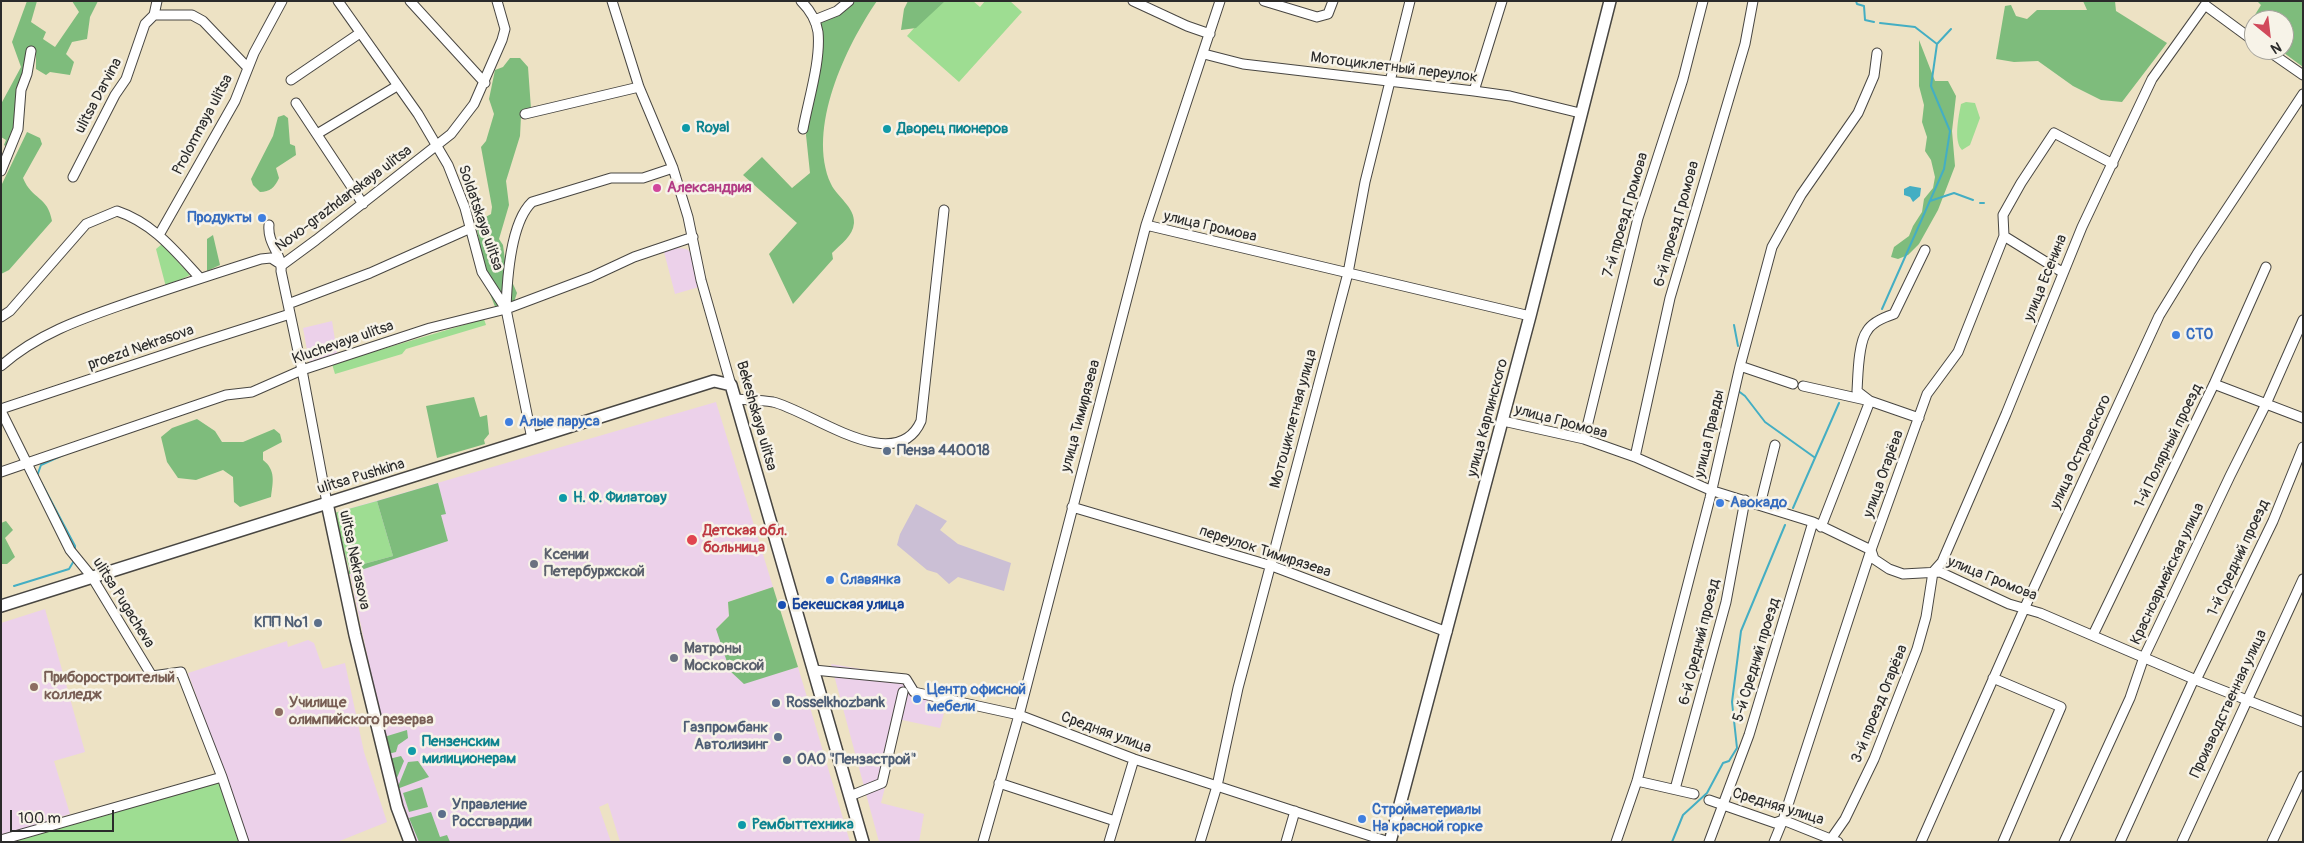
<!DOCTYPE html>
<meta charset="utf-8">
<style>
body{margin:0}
#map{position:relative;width:2304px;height:843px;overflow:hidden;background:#ede2c4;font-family:Pangolin,sans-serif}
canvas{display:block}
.frame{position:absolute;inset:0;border:2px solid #2b2b2b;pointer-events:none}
.north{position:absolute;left:2244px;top:10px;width:50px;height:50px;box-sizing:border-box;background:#f7f3e8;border:1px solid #a5a39c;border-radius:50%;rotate:151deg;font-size:14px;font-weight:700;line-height:20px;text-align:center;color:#2b2b2b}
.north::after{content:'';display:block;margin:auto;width:18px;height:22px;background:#d1495b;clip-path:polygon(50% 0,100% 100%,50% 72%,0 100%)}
.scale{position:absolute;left:10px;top:810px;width:104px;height:22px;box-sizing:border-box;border:2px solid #2b2b2b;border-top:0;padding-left:6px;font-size:15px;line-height:18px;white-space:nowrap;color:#2b2b2b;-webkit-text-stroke:4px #f7f3e8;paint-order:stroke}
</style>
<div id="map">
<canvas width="2304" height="843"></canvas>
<div class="frame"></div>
<div class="north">N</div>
<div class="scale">100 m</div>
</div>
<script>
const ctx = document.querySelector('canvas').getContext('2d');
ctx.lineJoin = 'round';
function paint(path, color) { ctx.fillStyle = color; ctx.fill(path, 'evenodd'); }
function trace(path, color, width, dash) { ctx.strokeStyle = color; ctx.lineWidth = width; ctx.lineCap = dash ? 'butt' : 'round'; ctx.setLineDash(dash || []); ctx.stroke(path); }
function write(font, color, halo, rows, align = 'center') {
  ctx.font = font + ' Pangolin,sans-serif'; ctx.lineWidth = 5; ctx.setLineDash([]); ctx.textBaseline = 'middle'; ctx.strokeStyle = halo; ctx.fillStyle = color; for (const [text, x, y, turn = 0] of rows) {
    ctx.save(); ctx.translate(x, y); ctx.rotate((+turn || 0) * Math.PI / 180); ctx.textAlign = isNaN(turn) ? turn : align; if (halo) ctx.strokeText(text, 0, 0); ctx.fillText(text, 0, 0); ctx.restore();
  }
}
paint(new Path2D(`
 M677,248l10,1 4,4 8,34 -24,7 -11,-42z
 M332,321l6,37 -28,9 -7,-39z
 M716,402l57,185 -45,15 1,14 -12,12 27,55 54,-16 52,175h-230l-12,-39 -9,4 12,35h-195l-22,-57 -45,-217 -15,-55z
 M45,609l40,143 -31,9 16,53 -69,22v-213z
 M308,640l6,3 9,26 22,-6 19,89 23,70 -50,20h-88l-61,-169 99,-32 1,6z
 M831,664l79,13 9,12 29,9 -8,30 -38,-8 -21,83 43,11 -5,28h-40z`), '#ecd1ea');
paint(new Path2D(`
 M916,504l31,17 -7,9 18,14 53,19 -7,28 -46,-14 -9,7 -12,-11 -10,-3 -30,-25 3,-11z`), '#cbbfd5');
paint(new Path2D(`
 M938,1h35l7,6 5,-6h25l12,11 -63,70 -52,-46z
 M1966,102l9,1 5,15 -10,27 -8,5c-9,-9 -3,-35 -1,-46z
 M162,244l28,31 -24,12 -10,-38z
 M484,319l2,6 -80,24 -4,5 -67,20 -3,-10z
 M377,501l16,55 -44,12 -15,-55z
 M218,780l23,62h-240z`), '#9edd92');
paint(new Path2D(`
 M27,1h10l-6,21 15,10 -3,7 12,8 24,-35 -7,-11h26l-8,16 -3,22 -15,3 -6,12 8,8 -4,13 -20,-3 -4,3 -10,-6v-15l-3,-8 -5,1 -13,82 -7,19 -4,-3 2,-5 -5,-3v-33l20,-37 -9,-25z
 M855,1h22c-31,45 -71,128 -46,183 6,13 24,23 23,39 -1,13 -13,21 -22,30l1,6 -40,45 -24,-50 28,-31 -54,-48 19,-18 30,31 18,-15 -4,-38 14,-82 1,-30z
 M908,1h37l-29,27 -15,2 3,-21z
 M2083,1h32l1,10 51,32 -45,59 -21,-2 -28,-14 -35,-25 -24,1 -18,-3 9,-53 6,-1 5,11 11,3 10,-9h50z
 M2257,1h46v66l-23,-17h4v-30h-30v10l-6,-4 13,-21z
 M1919,40l16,41h13l8,15 -4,35 3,35 -17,44 -19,34 -11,11 -10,4 -7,-2 3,-10 15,-11 4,-10 9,-14 2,-13 9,-11 2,-11 -4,-17 -6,-9 2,-14 -5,-15 2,-17 -5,-19z
 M510,58h10l8,9 3,42 -7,2 -3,5 -1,20 -14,45 3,24 -10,34 4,6 3,23 11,25 -3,9 -18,7 -8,-20 -11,-59v-8l14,-8 1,-7 -11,-60 5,-6 8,-27 -5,-15 6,-29 8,-3z
 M284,115l4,3 2,26 5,2 1,9 -20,13 3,10c-4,9 -9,14 -19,14l-7,-7 -2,-6 22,-43 5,-19z
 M27,132l13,6 2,6 -19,34c9,22 25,18 29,43l-43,49 -8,4v-88z
 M213,235l7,30 -13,6v-32z
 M474,397l6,20 7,-2 2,19 -5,6 1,4 -48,14 -11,-52z
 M197,419l18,12 7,11h21l31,-13 6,5 2,8 -19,10v8c13,10 10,22 8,37l-31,10 -6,-5 -1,-25 -10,-7 -27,10 -18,-2 -11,-16 -6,-25 11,-9z
 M438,483l8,31 -5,1 7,26 -99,33v-6l44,-12 -16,-55z
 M6,521l7,9 -8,8 10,19 -8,7h-6v-41z
 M773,587l25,80 -54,17 -14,-13 -14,-42 13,-13 -1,-14z
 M407,730l1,8 -10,7 -2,7 -8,2 -4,-17z
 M401,756l3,5 -10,24 -5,-26z
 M418,761l11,16 -32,12 11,-27z
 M422,787l6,20 -19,5 -6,-19z
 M431,812l9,25 7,-2 3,7h-31l-10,-24z`), '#7ebc7c');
paint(new Path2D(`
 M1910,186l11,2 -1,8 -7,6 -3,-5 -6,-2v-6z`), '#44aec3');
trace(new Path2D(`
 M1856,1l1,3 7,2 1,14 9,2
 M1880,23l35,4 22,17 -6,42 19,45 -6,38 -62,140
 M1937,44l14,-15
 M1930,201l24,-8 19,7
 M1980,203h4
 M1734,325l4,21
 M1737,390l8,6 20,26 49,35
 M37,476l4,-11 22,-10
 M41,482l34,64v5
 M1793,508l46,-105
 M14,586l55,-17 6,-10
 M1672,842l11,-27 24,-22 16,-30 6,-2 8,-13 -5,-46 9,-71 44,-106`), '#44aec3', 2);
const minor = new Path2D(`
 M338,1l80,113 30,51 17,43 17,64 24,37 26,130
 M410,1l75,82
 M612,1l27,86 34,81 15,49 13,63 30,105
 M801,1c9,9 15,18 17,31 3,29 -10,69 -15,97
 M1133,1l54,25 23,8
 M1264,1l53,16 11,-3 5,-13
 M154,15h38l11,6 45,47
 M815,22l2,-3 20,-8 12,-10
 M2267,50l36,25
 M1204,54l39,10 231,27 36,5 70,17
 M291,80l69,-47
 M1474,91l28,-90
 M296,103l67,101
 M525,114l114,-27
 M317,134l80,-48
 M1,171l17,-42 3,-39 6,-16 4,-23
 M73,177l42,-82 11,-16 19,-55 9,-9 3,-14
 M269,225c-2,19 14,30 12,46l21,99 25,133
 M1146,225l384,91
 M159,235l76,-134 19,-48 28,-52
 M2004,236l58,36
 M288,304l82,-31 101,-45
 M506,309c1,-29 4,-86 26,-107l79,-24h32l30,-10
 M1,317l9,-6 76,-87 31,-13c36,12 58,40 83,67
 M1,366c37,-33 83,-48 129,-64 44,-15 87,-29 131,-43l10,-1 11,7 34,-25 135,-106 23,-30 28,-64 3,-11 -8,-28
 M1740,366l53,18
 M2214,384l89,34
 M1803,386l67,15 49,17
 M735,399c13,1 26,1 38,3 38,9 123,76 148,19l23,-211
 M1,409l198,-66 91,-29
 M1,411l69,139 22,27 60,99 29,-4 41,105 22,65
 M1503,421l81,18 51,18 75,33 103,32 58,28 3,9 15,10 14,5 37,-2 69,32 31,9 156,67 107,42
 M1584,439l54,-221 45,-139 20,-78
 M1635,457l35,-159 75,-254 8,-43
 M1,472l225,-77 26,-3 50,-22 128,-42 76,-19 85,-32 43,-20 59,-20
 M1760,505l15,-60
 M1072,507l200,59 175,66
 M1821,527l49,-126 -13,-10c1,-15 1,-48 10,-60 5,-9 18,-14 27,-17l31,-64
 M2093,635l121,-251 52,-117
 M814,670l92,9 8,13 105,23 115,44 255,83
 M1993,678l68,29 -58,135
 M2196,680l77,-159 30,-74
 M1637,781l57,13
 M999,783l116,38
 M1675,789l51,-187 19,-102
 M850,796l32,-13 21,-91
 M1709,800l66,23 8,-3 55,22
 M1831,839l14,-20 29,-60 43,-110 9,-32 7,-45 9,-10 64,-148 76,-187 70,-148 53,-74 49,36
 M1,840l221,-63
 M983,842l36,-127 127,-490 74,-224
 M1109,842l25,-83
 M1200,842l17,-56 21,-98 110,-415 17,-91 45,-181
 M1286,842l9,-31
 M1616,842l21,-61 73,-283 30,-132 32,-119 29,-52 57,-82 16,-37 3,-23
 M1709,842l40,-107 64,-213
 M1774,842l9,-22 88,-270 56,-156 31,-42 46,-116 -1,-21 18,-32 33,-50 59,31
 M1921,842l104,-235 134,-291 38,-62 106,-160
 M2064,842l66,-144 14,-41 86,-181 36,-72 37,-84
 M2120,842l74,-163
 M2182,842l121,-263
 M2272,842l31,-66`);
const major = new Path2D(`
 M327,503l28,132 42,172 13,35
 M1,606l713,-225 17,4 132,457
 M1390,842l140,-526 80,-315`);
trace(minor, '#484642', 11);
trace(major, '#484642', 14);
trace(minor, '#fff', 9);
trace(major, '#fff', 11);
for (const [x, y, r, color] of [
 [686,128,5,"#0f9aa8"],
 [887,129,5,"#0f9aa8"],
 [657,188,5,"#d1479c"],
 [262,218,5,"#3f7fe0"],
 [2176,335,5,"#3f7fe0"],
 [509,422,5,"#3f7fe0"],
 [887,451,5,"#5c6f8a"],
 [563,498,5,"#0f9aa8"],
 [1720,503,5,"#3f7fe0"],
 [692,540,6,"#e0444e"],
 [534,564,5,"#6b7280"],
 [830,580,5,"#3f7fe0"],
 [782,605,5,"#1a4fb4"],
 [318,623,5,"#5c6f8a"],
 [674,658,5,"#6b7280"],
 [34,687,5,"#8d6e63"],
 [917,699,5,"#3f7fe0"],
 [776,703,5,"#5c6f8a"],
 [279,712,5,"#8d6e63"],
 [778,737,5,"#5c6f8a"],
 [412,751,5,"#0f9aa8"],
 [787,760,5,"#5c6f8a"],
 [442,814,5,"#5c6f8a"],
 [1362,819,5,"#3f7fe0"],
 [742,825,5,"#0f9aa8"]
]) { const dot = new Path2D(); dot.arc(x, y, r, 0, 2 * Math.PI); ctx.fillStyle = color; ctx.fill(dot); trace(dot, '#f7f3e8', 2); }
write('15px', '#2b2b2b', '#f7f3e8', [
 ["Мотоциклетный переулок",1394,68,7],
 ["ulitsa Darvina",99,96,-62],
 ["Prolomnaya ulitsa",203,125,-62],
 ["Novo-grazhdanskaya ulitsa",344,199,-37],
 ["7-й проезд Громова",1626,215,-74],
 ["Soldatskaya ulitsa",480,218,71],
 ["6-й проезд Громова",1677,224,-74],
 ["улица Громова",1210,227,13],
 ["улица Есенина",2046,278,-68],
 ["Kluchevaya ulitsa",343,343,-19],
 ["proezd Nekrasova",141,348,-19],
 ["Bekeshskaya ulitsa",756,416,74],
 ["улица Тимирязева",1081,416,-75],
 ["улица Карпинского",1488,418,-75],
 ["Мотоциклетная улица",1294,419,-75],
 ["улица Громова",1561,422,15],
 ["улица Правды",1710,434,-77],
 ["1-й Полярный проезд",2169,446,-64],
 ["улица Островского",2081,452,-65],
 ["улица Огарёва",1884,474,-70],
 ["ulitsa Pushkina",361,477,-17],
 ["переулок Тимирязева",1265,552,18],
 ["1-й Средний проезд",2239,558,-65],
 ["ulitsa Nekrasova",354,560,78],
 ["Красноармейская улица",2168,574,-65],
 ["улица Громова",1992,579,22],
 ["ulitsa Pugacheva",123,603,58],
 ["6-й Средний проезд",1700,642,-76],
 ["5-й Средний проезд",1757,660,-73],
 ["3-й проезд Огарёва",1880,704,-68],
 ["Производственная улица",2229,704,-65],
 ["Средняя улица",1106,733,20],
 ["Средняя улица",1778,807,17]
]);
write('bold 15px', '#0d838f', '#f7f3e8', [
 ["Royal",696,128],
 ["Дворец пионеров",897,129],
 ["Н. Ф. Филатову",573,498],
 ["Пензенским",422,742],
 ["милиционерам",422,759],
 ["Рембыттехника",752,825]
], 'left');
write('bold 15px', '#b23c85', '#f7f3e8', [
 ["Александрия",667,188]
], 'left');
write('bold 15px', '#366cbe', '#f7f3e8', [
 ["Продукты",252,218,"right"],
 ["СТО",2186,335],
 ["Алые паруса",519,422],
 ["Авокадо",1730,503],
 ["Славянка",840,580],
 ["Центр офисной",927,690],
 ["мебели",927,707],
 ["Стройматериалы",1372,810],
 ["На красной горке",1372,827]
], 'left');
write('bold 15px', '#4e5e75', '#f7f3e8', [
 ["Пенза 440018",897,451],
 ["КПП №1",308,623,"right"],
 ["Rosselkhozbank",786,703],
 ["Газпромбанк",768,728,"right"],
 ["Автолизинг",768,745,"right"],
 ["ОАО \"Пензастрой\"",797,760],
 ["Управление",452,805],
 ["Россгвардии",452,822]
], 'left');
write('bold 15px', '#be3a42', '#f7f3e8', [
 ["Детская обл.",703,531],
 ["больница",703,548]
], 'left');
write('bold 15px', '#5b616d', '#f7f3e8', [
 ["Ксении",544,555],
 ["Петербуржской",544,572],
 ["Матроны",684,649],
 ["Московской",684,666]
], 'left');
write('bold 15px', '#164399', '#f7f3e8', [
 ["Бекешская улица",792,605]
], 'left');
write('bold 15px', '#785e54', '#f7f3e8', [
 ["Приборостроителый",44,678],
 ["колледж",44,695],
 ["Училище",289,703],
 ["олимпийского резерва",289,720]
], 'left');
</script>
